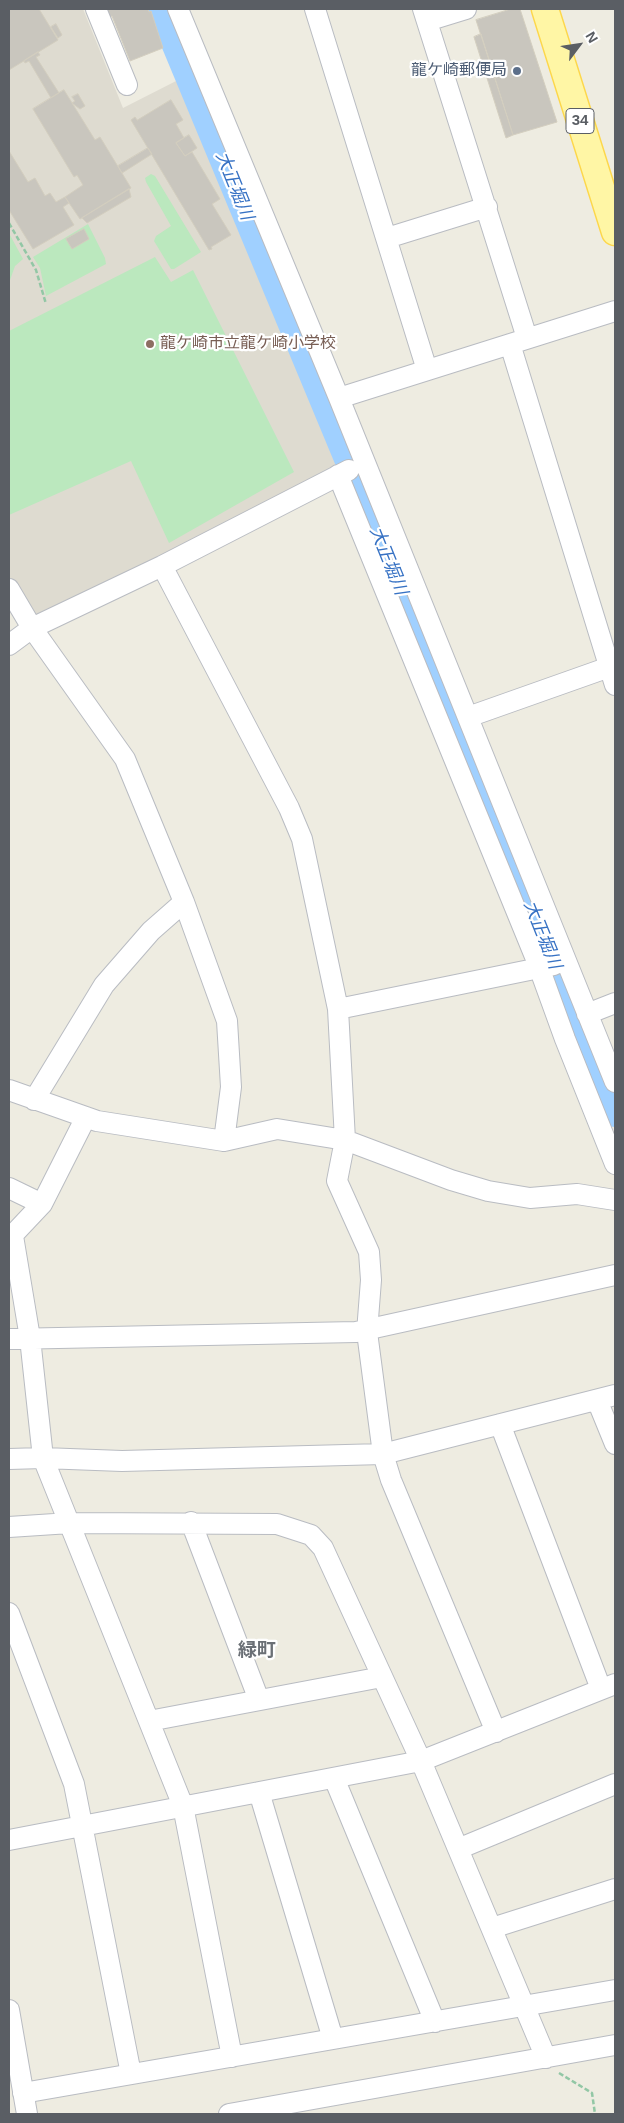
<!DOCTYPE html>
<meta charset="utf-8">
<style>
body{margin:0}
#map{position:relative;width:624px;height:2123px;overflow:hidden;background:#eeece1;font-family:Helvetica,sans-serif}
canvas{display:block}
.frame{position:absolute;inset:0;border:10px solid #5a5e64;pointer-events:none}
.north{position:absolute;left:554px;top:20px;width:50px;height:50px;-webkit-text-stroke:4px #fff;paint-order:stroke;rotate:59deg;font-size:14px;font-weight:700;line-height:20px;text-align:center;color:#5a5e64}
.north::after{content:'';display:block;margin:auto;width:18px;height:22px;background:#5a5e64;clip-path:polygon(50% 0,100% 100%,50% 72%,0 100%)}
</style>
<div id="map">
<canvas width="624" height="2123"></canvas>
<div class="frame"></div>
<div class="north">N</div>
</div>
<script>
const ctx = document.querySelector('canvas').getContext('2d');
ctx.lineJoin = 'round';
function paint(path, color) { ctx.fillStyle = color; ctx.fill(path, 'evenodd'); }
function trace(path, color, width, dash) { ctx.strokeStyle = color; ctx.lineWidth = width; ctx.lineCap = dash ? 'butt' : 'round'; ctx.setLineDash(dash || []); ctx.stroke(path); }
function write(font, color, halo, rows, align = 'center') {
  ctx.font = font + ' Helvetica,"Noto Sans JP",sans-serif'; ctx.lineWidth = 4.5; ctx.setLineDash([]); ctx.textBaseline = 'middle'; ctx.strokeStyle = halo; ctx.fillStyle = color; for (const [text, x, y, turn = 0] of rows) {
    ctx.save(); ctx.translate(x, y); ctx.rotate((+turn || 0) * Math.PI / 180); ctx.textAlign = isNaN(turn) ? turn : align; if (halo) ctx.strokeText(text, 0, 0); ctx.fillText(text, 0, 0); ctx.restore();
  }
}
paint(new Path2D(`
 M9,9h74l40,99 57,-29 65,147 93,237 -44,29 -261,126 -24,-42z`), '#dedbd0');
paint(new Path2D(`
 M151,174l4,2 46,76 -27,17h-3l-17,-28 2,-5 15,-10 -25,-44 -1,-4z
 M88,224l17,34 1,6 -60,32 -6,-28 -7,-11z
 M10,235l13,24 -8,7 -6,17z
 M155,257l16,25 22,-12 101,202 -125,71 -38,-82 -122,54v-184z`), '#bbe8be');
trace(new Path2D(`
 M161,9l250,601 204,503`), '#a0d0ff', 28);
const building = new Path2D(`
 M9,9h30l19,31 -49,30z
 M106,9h42l1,3 2,-1 12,37 -33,13 -18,-45 -3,1z
 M511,9h9l37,113 -44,13 -37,-115z
 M56,24l6,11 -4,3 -7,-11z
 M481,34l32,101 -7,3 -32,-101z
 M38,52l2,3 -4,2 23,36 -8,5 -22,-37 -4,2 -1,-2z
 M64,90l31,50 5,-3 31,51 -51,31 -15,-22 18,-12 -6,-10 -3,2 -41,-68z
 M78,94l7,12 -5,3 -8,-6 3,-2 -3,-4z
 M171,100l12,20 -7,4 8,14 -8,5 9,13 7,-4 28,47 -8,5 19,31 -20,12 1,2 -3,1 -78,-130 4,-3 2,3z
 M189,135l8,13 -12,8 -9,-13z
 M148,148l4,6 -30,19 -4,-7z
 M9,151l19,31 7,-4 10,18 5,-3 6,9 9,-5 4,6 -6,4 11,18 -41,24 -24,-39z
 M129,189l2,8 -44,26 -5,-5z
 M84,229l5,10 -17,10 -6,-10z`);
paint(building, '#c9c6be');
trace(building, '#d3cebf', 1);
const minor = new Path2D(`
 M96,9l31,76
 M178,9l161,389 276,684
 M315,9l112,361
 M423,9l104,329
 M427,21l39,-12
 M387,238l100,-31
 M510,344l105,341
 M339,398l276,-87
 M338,475l198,484 29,80 50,125
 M162,566l127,242 13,31 36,170 7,131 -8,41 32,71 2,28 -4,52 16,122 8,26 105,252
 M9,589l23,39 93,131 59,143 43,119 4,66 -7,54
 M9,645l23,-17 130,-62 187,-96
 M468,717l147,-52
 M338,1009l216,-44
 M587,1014l28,-11
 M9,1090l88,31 127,20 53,-12 68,11 106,40 37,11 42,7 47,-4 38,6
 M34,1100l70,-115 47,-54 33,-29
 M9,1188l33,16
 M13,1236l17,102 13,120 140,348 49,251
 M9,1239l33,-35 44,-87
 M9,1339l347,-7 259,-57
 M597,1400l18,44
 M500,1424l101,265
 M9,1459l34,-1 79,3 261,-7 232,-59
 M191,1522l68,178
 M9,1527l61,-4 207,1 34,11 12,13 98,213 125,297
 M9,1613l65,171 57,290
 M149,1721l233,-44
 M334,1778l101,244
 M259,1792l74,247
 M9,1840l412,-79 194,-77
 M458,1849l157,-65
 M492,1928l123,-39
 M9,2010l18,104
 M23,2093l592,-103
 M229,2114l386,-69`);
const major = new Path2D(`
 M545,9l70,223`);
trace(minor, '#b9bcc2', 22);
trace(major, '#fdd74b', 29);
trace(new Path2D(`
 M9,223l27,47 10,34
 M559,2073l33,20 3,21`), '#92c7a5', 2.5, [5, 2.5]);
trace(minor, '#fff', 20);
trace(major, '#fff6a5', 26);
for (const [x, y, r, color] of [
 [517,71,5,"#5c6f8a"],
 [150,344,5,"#8d6e63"]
]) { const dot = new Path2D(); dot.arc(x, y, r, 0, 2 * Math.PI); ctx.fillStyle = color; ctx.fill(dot); trace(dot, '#fff', 2); }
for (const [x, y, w] of [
 [580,121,28]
]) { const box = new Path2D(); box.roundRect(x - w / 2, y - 12.5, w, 25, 4); ctx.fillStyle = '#fff'; ctx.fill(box); trace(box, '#5a5e64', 1); }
write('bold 15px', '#5a5e64', null, [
 ["34",580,121]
]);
write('16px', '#4e5e75', '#fff', [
 ["龍ケ崎郵便局",507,71]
], 'right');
write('16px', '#785e54', '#fff', [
 ["龍ケ崎市立龍ケ崎小学校",160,344]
], 'left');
write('italic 18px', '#3772c4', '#fff', [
 ["大正堀川",234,186,68],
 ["大正堀川",388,561,68],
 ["大正堀川",542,935,68]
]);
write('bold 19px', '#6b7076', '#fff', [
 ["緑町",257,1651]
]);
</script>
